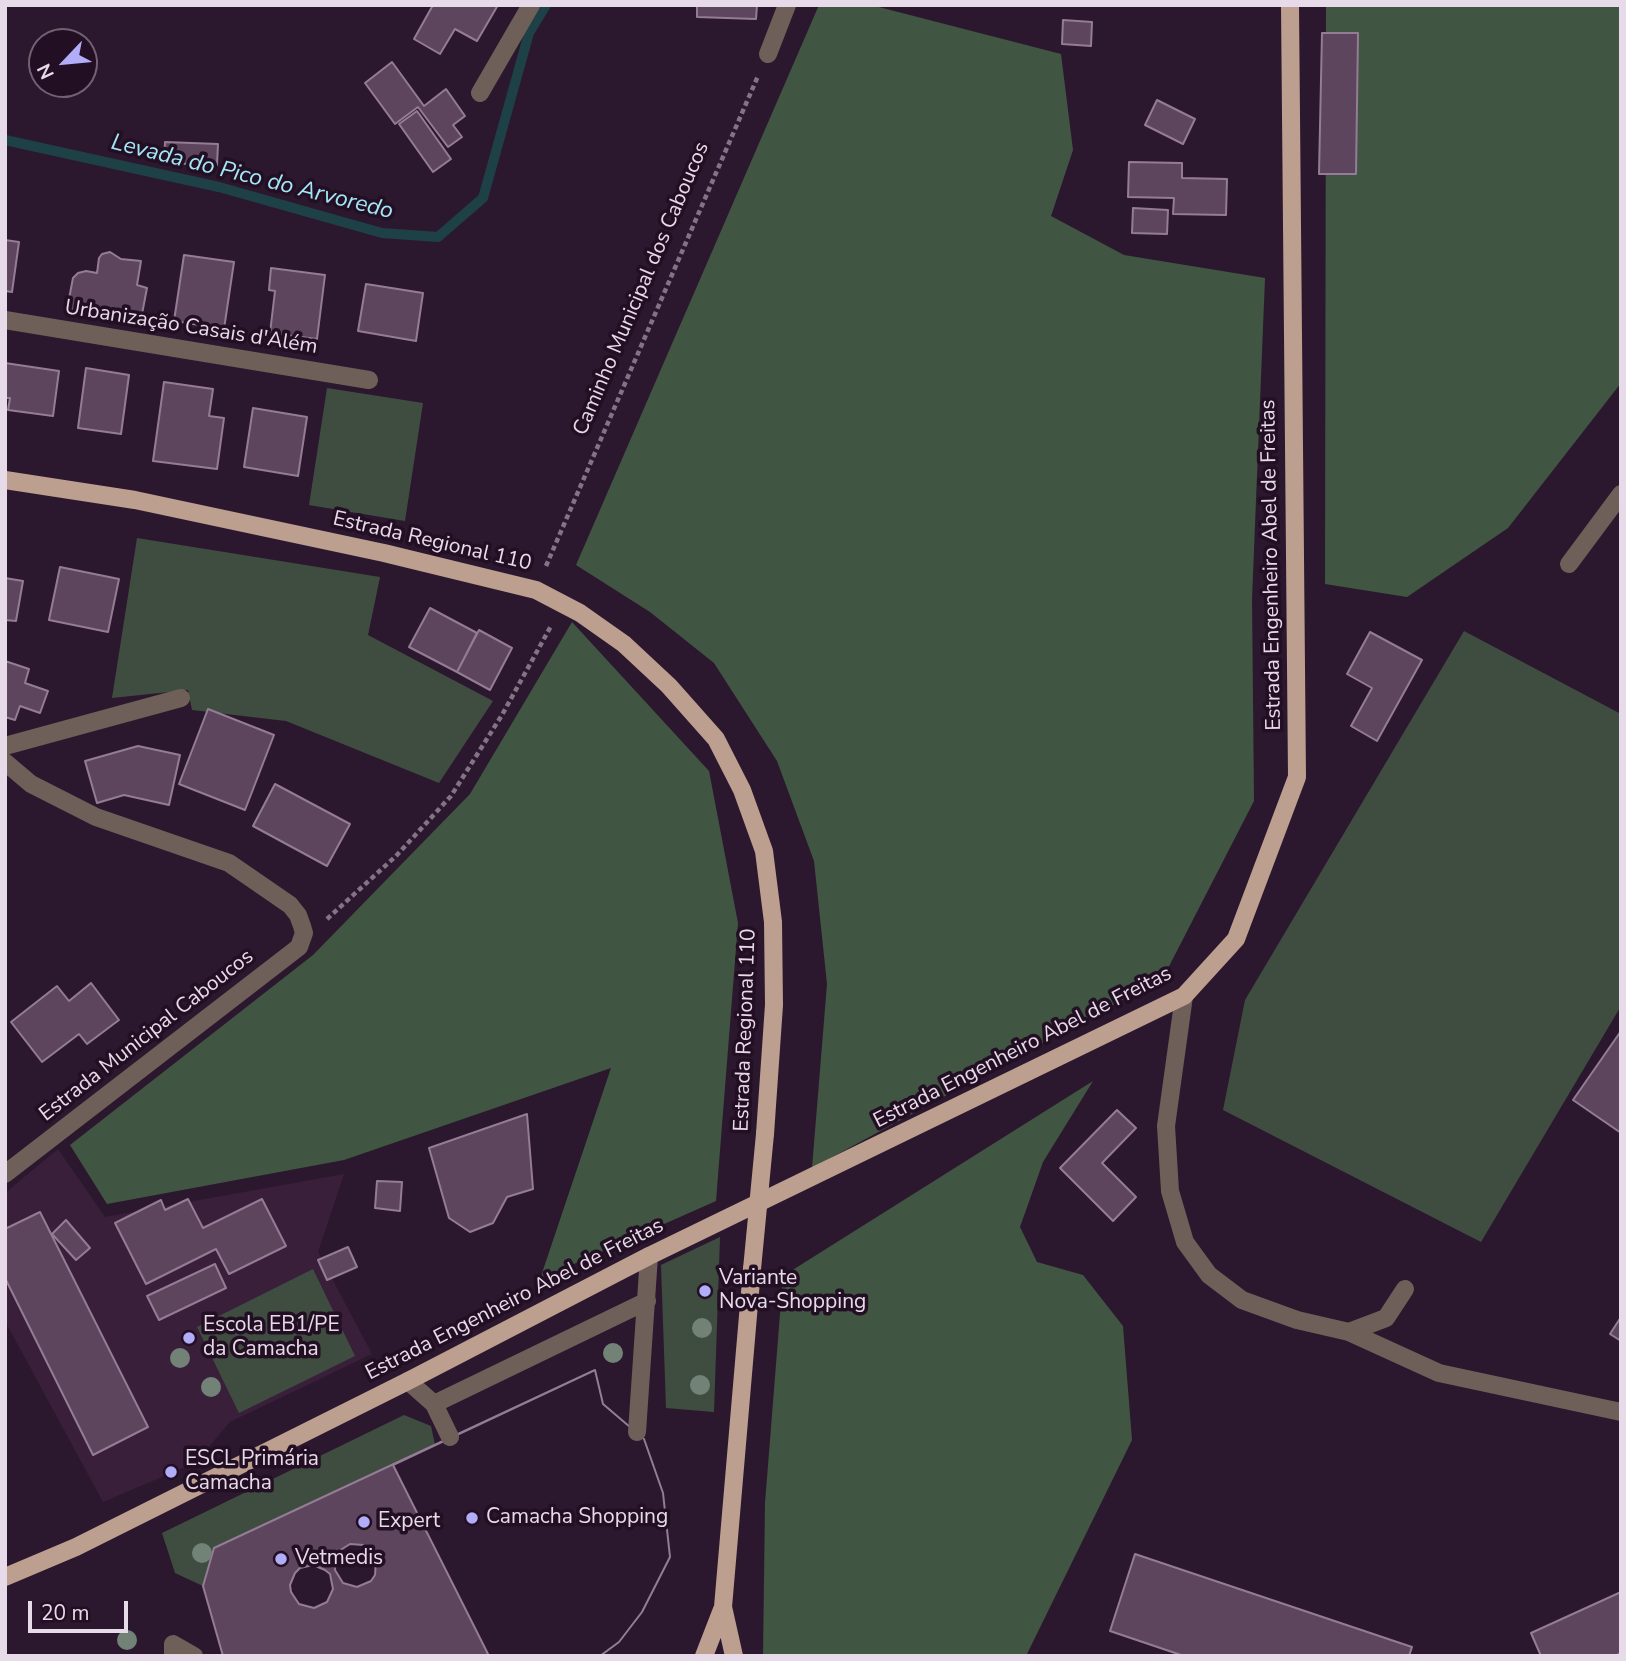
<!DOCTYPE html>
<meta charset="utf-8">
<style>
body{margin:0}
#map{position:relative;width:1626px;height:1661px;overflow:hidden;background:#2c182e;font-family:"Nunito Sans",sans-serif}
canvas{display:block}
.frame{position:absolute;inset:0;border:7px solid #e8dbe9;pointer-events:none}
.north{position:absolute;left:28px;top:28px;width:70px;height:70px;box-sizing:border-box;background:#230f24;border:2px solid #726173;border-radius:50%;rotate:244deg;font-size:19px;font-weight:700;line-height:28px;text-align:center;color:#e8dbe9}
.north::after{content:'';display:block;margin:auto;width:24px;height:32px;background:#b2adf9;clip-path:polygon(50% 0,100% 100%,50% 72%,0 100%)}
.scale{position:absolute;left:28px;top:1601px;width:100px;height:32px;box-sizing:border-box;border:4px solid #e8dbe9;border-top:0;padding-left:9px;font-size:21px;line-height:24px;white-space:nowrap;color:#e8dbe9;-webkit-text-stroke:5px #230f24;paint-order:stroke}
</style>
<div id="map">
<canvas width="1626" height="1661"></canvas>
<div class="frame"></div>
<div class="north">N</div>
<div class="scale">20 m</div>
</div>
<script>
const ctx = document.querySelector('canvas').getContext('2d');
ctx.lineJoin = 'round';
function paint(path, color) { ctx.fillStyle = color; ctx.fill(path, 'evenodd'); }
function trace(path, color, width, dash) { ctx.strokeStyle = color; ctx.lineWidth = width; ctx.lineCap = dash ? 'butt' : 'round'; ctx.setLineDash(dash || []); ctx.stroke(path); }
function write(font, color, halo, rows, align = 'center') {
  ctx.font = font + ' "Nunito Sans",sans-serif'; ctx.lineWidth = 7; ctx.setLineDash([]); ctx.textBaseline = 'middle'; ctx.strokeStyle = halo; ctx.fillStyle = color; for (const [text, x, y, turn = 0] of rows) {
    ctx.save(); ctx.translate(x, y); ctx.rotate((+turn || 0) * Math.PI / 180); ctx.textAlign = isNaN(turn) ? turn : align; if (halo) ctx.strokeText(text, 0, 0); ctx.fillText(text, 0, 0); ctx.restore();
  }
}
paint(new Path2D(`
 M58,1149l47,68 239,-43 -26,78 54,102 -142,68 -35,41 -92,39 -98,-181v-128z`), '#391f3a');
paint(new Path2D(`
 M327,388l96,15 -18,118 -96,-16z
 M137,538l243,39 -12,58 125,66 -54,82 -153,-62 -94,-11 -4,-20 -76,8z
 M1464,631l157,83v292l-140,236 -258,-132 22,-110z
 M720,1237l-6,175 -48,-4 -5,-143z
 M313,1269l42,87 -116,57 -42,-86z
 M404,1415l27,11 4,19 -221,103 -11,38 -28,-13 -13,-40z`), '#3f4d41');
paint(new Path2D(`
 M819,5h52l190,49 12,96 -22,66 73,39 141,23 -13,321 2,202 -91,177 -351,190 15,-184 -13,-123 -37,-100 -63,-98 -64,-51 -74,-47z
 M1326,5h295v378l-113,145 -101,69 -82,-13z
 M572,622l137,149 29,152 -22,278 -176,78 71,-211 -267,92 -237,44 -37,-59 243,-190 157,-161z
 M1093,1081l-50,81 -23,65 17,35 46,13 40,51 9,114 -106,216h-263l2,-153 18,-227z`), '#405642');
trace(new Path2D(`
 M5,140l214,47 163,46 56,4 45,-39 46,-165 17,-28`), '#1e4047', 10);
const building = new Path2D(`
 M433,5h65l-21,36 -22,-12 -15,25 -26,-15z
 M697,5h60l-1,14 -59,-2z
 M1063,20l29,2 -1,24 -29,-2z
 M1322,33h36l-2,141h-37z
 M392,62l32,44 22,-17 19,27 -12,9 9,12 -14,10 -30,-40 -23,17 -30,-41z
 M1157,100l38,19 -12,25 -38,-19z
 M417,111l34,48 -18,13 -34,-48z
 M165,142l53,2 -1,21 -53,-2z
 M1129,162l53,1v15l45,1 -1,36 -53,-1 1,-16 -46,-1z
 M1133,208l35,2 -1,24 -35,-1z
 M5,240l14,2 -7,50 -7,-1z
 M110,252l11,7 20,2 -4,24 10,3 -5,26 -42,-7 1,7 -34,-5 6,-31 5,-5 8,-2 11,2 2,-15 3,-4z
 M184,255l50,7 -10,67 -50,-8z
 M271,268l54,7 -8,64 -47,-6 5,-42 -6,-1z
 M366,284l57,9 -7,48 -58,-10z
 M5,363l54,8 -6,45 -45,-6 2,-12h-5z
 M86,368l43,7 -8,59 -43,-6z
 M164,382l49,7 -4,27 15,2 -7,51 -64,-8z
 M253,408l54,9 -9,59 -54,-9z
 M60,567l59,12 -11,53 -59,-12z
 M5,578l18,3 -7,40 -11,-1z
 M430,608l47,25 -20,39 -48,-25z
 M479,630l33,18 -22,42 -33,-18z
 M1370,632l52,28 -45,81 -26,-15 21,-38 -25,-14z
 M5,661l24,8 -4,14 23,8 -8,22 -20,-7 -5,14 -10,-3z
 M208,709l66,26 -29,75 -66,-26z
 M138,746l42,9 -11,50 -45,-10 -27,8 -12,-42z
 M275,784l75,40 -23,42 -74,-40z
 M91,983l28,37 -32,24 -8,-10 -37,28 -31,-40 46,-36 12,15z
 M1621,1031v102l-48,-33z
 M1117,1110l19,18 -34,35 34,34 -23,24 -53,-53z
 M527,1114l6,75 -26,8 -14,26 -23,9 -21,-14 -20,-70z
 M377,1181l25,1 -2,29 -25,-3z
 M188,1199l15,29 59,-29 24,47 -57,28 -13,-25 -70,35 -31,-61 46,-23 4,10z
 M40,1212l108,215 -55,28 -88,-177v-49z
 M66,1220l24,28 -14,12 -24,-26z
 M348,1247l9,20 -30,13 -9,-20z
 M215,1264l11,24 -67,32 -12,-24z
 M1621,1317v24l-11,-7z
 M595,1370l8,34 41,35 19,54 7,64 -28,55 -23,30 -19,14h-377l-20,-70 11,-38zM350,1544l13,1 6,3 7,12 -1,15 -4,6 -14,6 -14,-4 -8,-13 1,-13 3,-6zM313,1565l12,5 5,4 3,15 -6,13 -13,6 -15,-4 -8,-12 -1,-7 5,-12 5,-5z
 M595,1370l8,34 41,35 19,54 7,64 -28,55 -23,30 -19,14h-111l-96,-191z
 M1135,1554l277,93 -3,9h-225l-74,-25z
 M1621,1592v61l-6,3h-74l-10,-23z`);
paint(building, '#5c455d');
trace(building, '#957c96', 2);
trace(new Path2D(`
 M546,566l212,-490
 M327,919l69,-63 55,-60 51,-81 49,-89`), '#847385', 4.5, [5, 3.5]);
trace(new Path2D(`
 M768,54l19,-49
 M480,93l51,-88
 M5,320l364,60
 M1569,564l52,-70
 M5,746l176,-48
 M5,762l26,22 65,33 133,46 61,42 8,10 4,11 2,7 -5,14 -294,227
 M1184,996l-18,130 4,65 15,51 24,33 33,25 55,20 52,12 90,41 182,39
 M1349,1332l37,-14 19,-29
 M408,1381l26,23 16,33
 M434,1404l213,-103
 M637,1432l12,-176
 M173,1656v-12l21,12`), '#6e6058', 18);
trace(new Path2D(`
 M5,480l130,20 249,53 152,37 44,23 44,31 45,42 47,53 26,51 22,61 9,71 1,83 -9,129
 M5,1577l71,-30 332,-166 241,-125 535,-260 52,-57 61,-162 -7,-772
 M723,1607l11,49
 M704,1656l19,-49 29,-338`), '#bc9f8f', 18);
trace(new Path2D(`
 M752,1269l13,-135`), '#bc9f8f', 18);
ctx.fillStyle = '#738277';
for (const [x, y] of [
 [702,1328],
 [613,1353],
 [180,1358],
 [700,1385],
 [211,1387],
 [202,1553],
 [127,1640]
]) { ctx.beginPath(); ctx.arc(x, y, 10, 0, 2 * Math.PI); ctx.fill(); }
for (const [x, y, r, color] of [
 [705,1291,7,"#b2adf9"],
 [189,1338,7,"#b2adf9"],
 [171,1472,7,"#b2adf9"],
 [472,1518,7,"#b2adf9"],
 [364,1522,7,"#b2adf9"],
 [281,1559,7,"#b2adf9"]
]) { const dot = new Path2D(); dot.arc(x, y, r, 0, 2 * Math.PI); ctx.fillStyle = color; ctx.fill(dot); trace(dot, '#230f24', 2.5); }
write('21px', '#e8dbe9', '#230f24', [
 ["Caminho Municipal dos Caboucos",642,289,-67],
 ["Urbanização Casais d'Além",191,328,9],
 ["Estrada Regional 110",432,542,13],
 ["Estrada Engenheiro Abel de Freitas",1272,565,-91],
 ["Estrada Regional 110",746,1030,-88],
 ["Estrada Municipal Caboucos",147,1036,-38],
 ["Estrada Engenheiro Abel de Freitas",1023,1048,-27],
 ["Estrada Engenheiro Abel de Freitas",515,1300,-27]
]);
write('21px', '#e8dbe9', '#230f24', [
 ["Variante",719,1279],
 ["Nova-Shopping",719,1303],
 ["Escola EB1/PE",203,1326],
 ["da Camacha",203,1350],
 ["ESCL Primária",185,1460],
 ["Camacha",185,1484],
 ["Camacha Shopping",486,1518],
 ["Expert",378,1522],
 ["Vetmedis",295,1559]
], 'left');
write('italic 23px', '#a3e7f7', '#230f24', [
 ["Levada do Pico do Arvoredo",252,178,14]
]);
</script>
